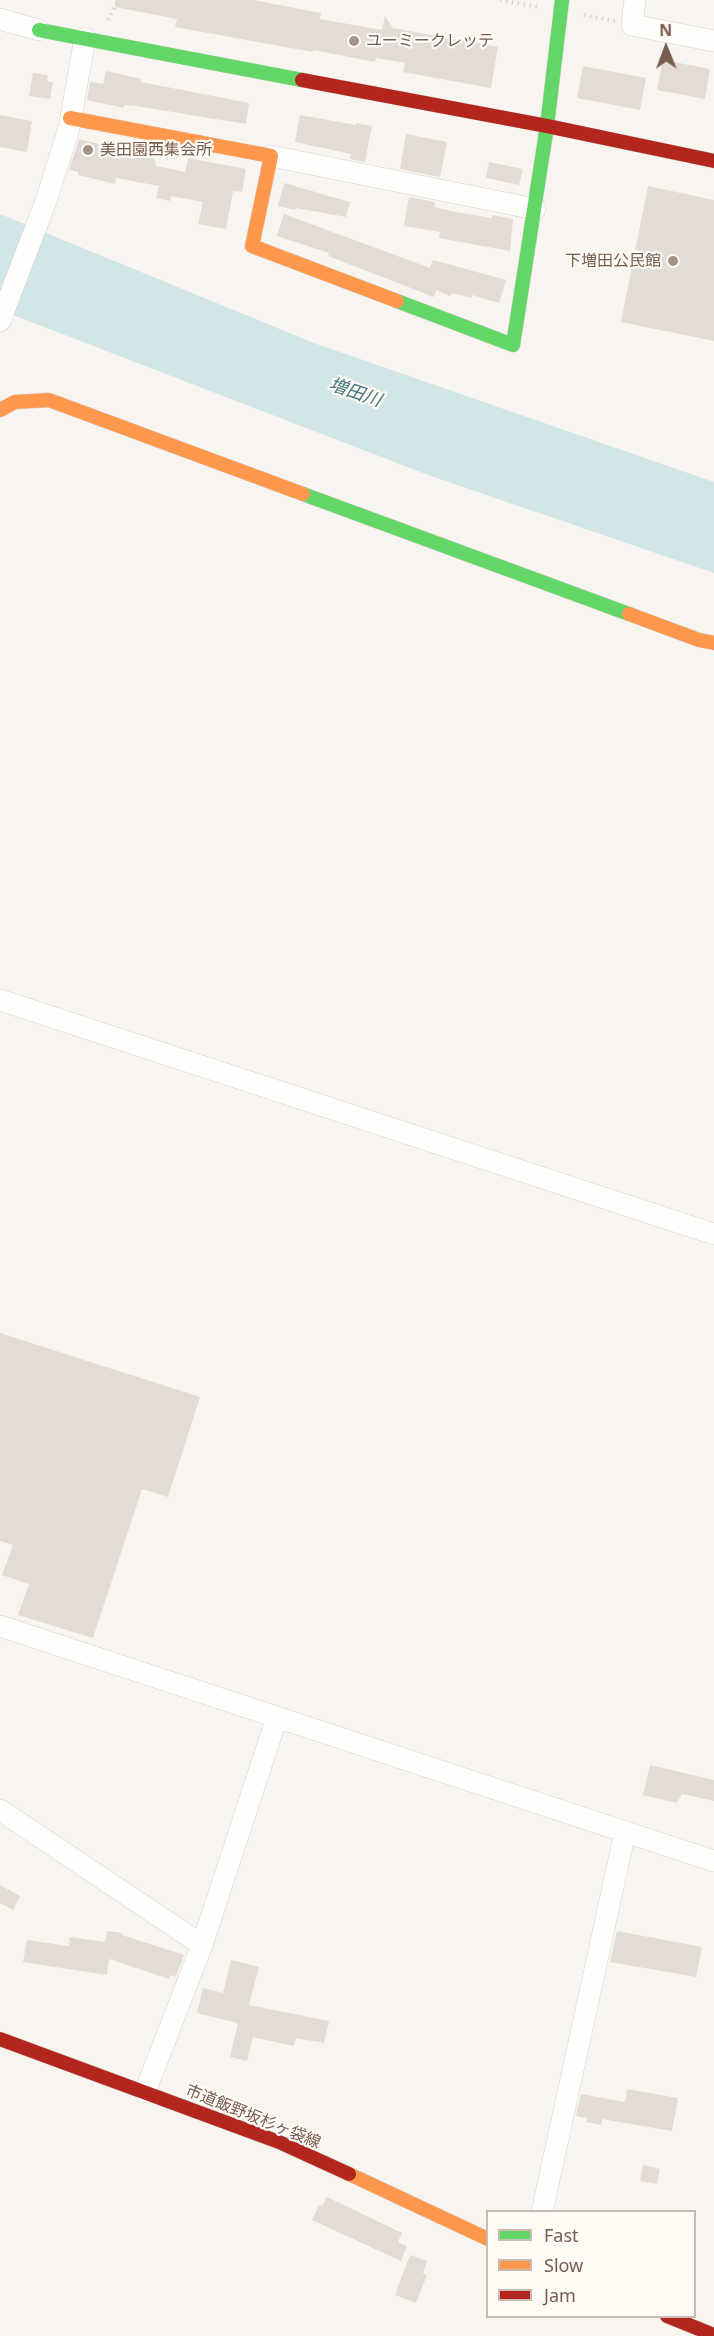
<!DOCTYPE html>
<meta charset="utf-8">
<style>
body{margin:0}
#map{position:relative;width:714px;height:2336px;overflow:hidden;background:#f8f5f0;font-family:"Noto Sans",sans-serif}
canvas{display:block}
.legend{position:absolute;left:486px;top:2210px;width:210px;height:108px;box-sizing:border-box;background:#fefaf4;border:2px solid #c8bcb2;margin:0;padding:8px 10px;list-style:none;font-size:18px;color:#775e50}
.legend li{display:flex;align-items:center;gap:12px;height:30px}
.legend b{width:30px;border:2px solid #c8bcb2}
.north{position:absolute;left:636px;top:18px;width:60px;height:60px;-webkit-text-stroke:4px #fefaf4;paint-order:stroke;rotate:359deg;font-size:16px;font-weight:700;line-height:24px;text-align:center;color:#775e50}
.north::after{content:'';display:block;margin:auto;width:21px;height:27px;background:#775e50;clip-path:polygon(50% 0,100% 100%,50% 72%,0 100%)}
</style>
<div id="map">
<canvas width="714" height="2336"></canvas>
<ul class="legend">
<li><b style="height:8px;background:#63d668"></b>Fast</li>
<li><b style="height:8px;background:#ff974d"></b>Slow</li>
<li><b style="height:8px;background:#b3261e"></b>Jam</li>
</ul>
<div class="north">N</div>
</div>
<script>
const ctx = document.querySelector('canvas').getContext('2d');
ctx.lineJoin = 'round';
function paint(path, color) { ctx.fillStyle = color; ctx.fill(path, 'evenodd'); }
function trace(path, color, width, dash) { ctx.strokeStyle = color; ctx.lineWidth = width; ctx.lineCap = dash ? 'butt' : 'round'; ctx.setLineDash(dash || []); ctx.stroke(path); }
function write(font, color, halo, rows, align = 'center') {
  ctx.font = font + ' "Noto Sans","Noto Sans JP",sans-serif'; ctx.lineWidth = 4.5; ctx.setLineDash([]); ctx.textBaseline = 'middle'; ctx.strokeStyle = halo; ctx.fillStyle = color; for (const [text, x, y, turn = 0] of rows) {
    ctx.save(); ctx.translate(x, y); ctx.rotate((+turn || 0) * Math.PI / 180); ctx.textAlign = isNaN(turn) ? turn : align; if (halo) ctx.strokeText(text, 0, 0); ctx.fillText(text, 0, 0); ctx.restore();
  }
}
paint(new Path2D(`
 M0,214l314,129 400,139v91l-286,-98 -428,-165z`), '#d2e6e8');
paint(new Path2D(`
 M116,0h137l68,13 -1,6 62,11 3,-14 8,12 105,19 -7,41 -88,-16 2,-9 -29,-5 -1,4 -62,-12v2l-138,-25 2,-8 -62,-12z
 M663,60l47,9 -5,30 -48,-9z
 M583,66l63,12 -6,32 -63,-12z
 M106,71l36,8 -1,3 108,21 -3,21 -110,-18 -12,-1v3l-37,-8 3,-18 13,2z
 M33,73l15,2 -1,6 6,1 -3,17 -21,-3z
 M0,115l32,6 -5,31 -27,-5z
 M300,115l56,10v-2l16,3 -7,36 -15,-3 1,-5 -56,-12z
 M406,134l41,8 -7,35 -40,-8z
 M79,139l20,5 -1,5 31,7 1,-3 24,5 2,8 29,6 3,-14 58,11 -4,23 -9,-1 -7,38 -28,-5 5,-22 -32,-6 -1,5 -14,-3 3,-12 -43,-8 -1,6 -37,-9v-3l-9,-2z
 M489,162l34,7 -4,16 -33,-7z
 M284,183l66,19 -4,15 -50,-9 -1,2 -17,-4z
 M648,186l66,14v141l-93,-19z
 M409,197l26,5 -1,5 16,4 42,7v-3l21,4 -3,32 -71,-13 1,-6 -36,-6z
 M284,214l146,54 3,-8 73,20 -7,23 -27,-8v3l-20,-5 -2,3 -14,-6 -2,7 -106,-41 1,-3 -52,-17z
 M0,1333l200,64 -32,100 -26,-8 -49,149 -75,-23 11,-31 -27,-9 11,-30 -13,-4z
 M650,1765l64,15v21l-32,-7 -5,9 -34,-8z
 M0,1885l20,11 -7,14 -13,-7z
 M107,1931l15,2v2l62,20 -8,22 -6,-2 -1,4 -60,-20 -2,16 -84,-13 4,-22 42,6 1,-9 35,5z
 M617,1931l85,16 -6,30 -86,-15z
 M231,1960l28,7 -10,38 80,16 -5,22 -28,-5 -2,8 -41,-9 -6,24 -17,-4 8,-34 -41,-10 6,-25 20,5z
 M627,2089l51,9 -6,33 -70,-12 -1,6 -15,-3 1,-4 -11,-2 5,-22 44,8z
 M643,2165l17,4 -3,15 -17,-3z
 M327,2197l75,36 -4,9 9,4 -6,15 -89,-41 7,-15 3,1z
 M410,2255l17,6 -4,12 4,2 -11,28 -21,-8z`), '#e3dbd5');
const street = new Path2D(`
 M635,0l-3,25 82,16
 M0,19l39,11
 M271,156l264,53
 M0,321l46,-120 23,-73 16,-90
 M0,1000l714,234
 M0,1626l714,235
 M0,1810l202,135
 M145,2092l57,-147 75,-228
 M542,2212l83,-380`);
const fast = new Path2D(`
 M39,30l263,50
 M397,301l116,44 34,-219 15,-126
 M303,494l326,120`);
const slow = new Path2D(`
 M70,118l201,38 -19,90 145,55
 M0,410l15,-8 34,-2 254,94
 M629,614l70,26 15,3
 M349,2174l139,65`);
const jam = new Path2D(`
 M302,80l245,46 167,35
 M0,2039l279,103 70,32
 M667,2316l47,19`);
trace(street, '#d6d1cb', 22);
trace(fast, '#d6d1cb', 15);
trace(slow, '#d6d1cb', 15);
trace(jam, '#d6d1cb', 15);
trace(new Path2D(`
 M500,0l38,7
 M584,15l31,6
 M108,20l10,-20`), '#dbd5d0', 4, [1.5, 4.5]);
trace(street, '#fefefd', 21);
trace(fast, '#63d668', 14);
trace(slow, '#ff974d', 14);
trace(jam, '#b3261e', 14);
for (const [x, y, r, color] of [
 [354,41,6,"#a49388"],
 [88,150,6,"#a49388"],
 [673,261,6,"#a49388"]
]) { const dot = new Path2D(); dot.arc(x, y, r, 0, 2 * Math.PI); ctx.fillStyle = color; ctx.fill(dot); trace(dot, '#fefaf4', 2); }
write('16px', '#775e50', '#fefaf4', [
 ["ユーミークレッテ",366,41],
 ["美田園西集会所",100,150],
 ["下増田公民館",661,261,"right"]
], 'left');
write('16px', '#775e50', '#fefaf4', [
 ["市道飯野坂杉ヶ袋線",253,2117,22]
]);
write('italic 18px', '#477781', '#fefaf4', [
 ["増田川",355,393,19]
]);
</script>
